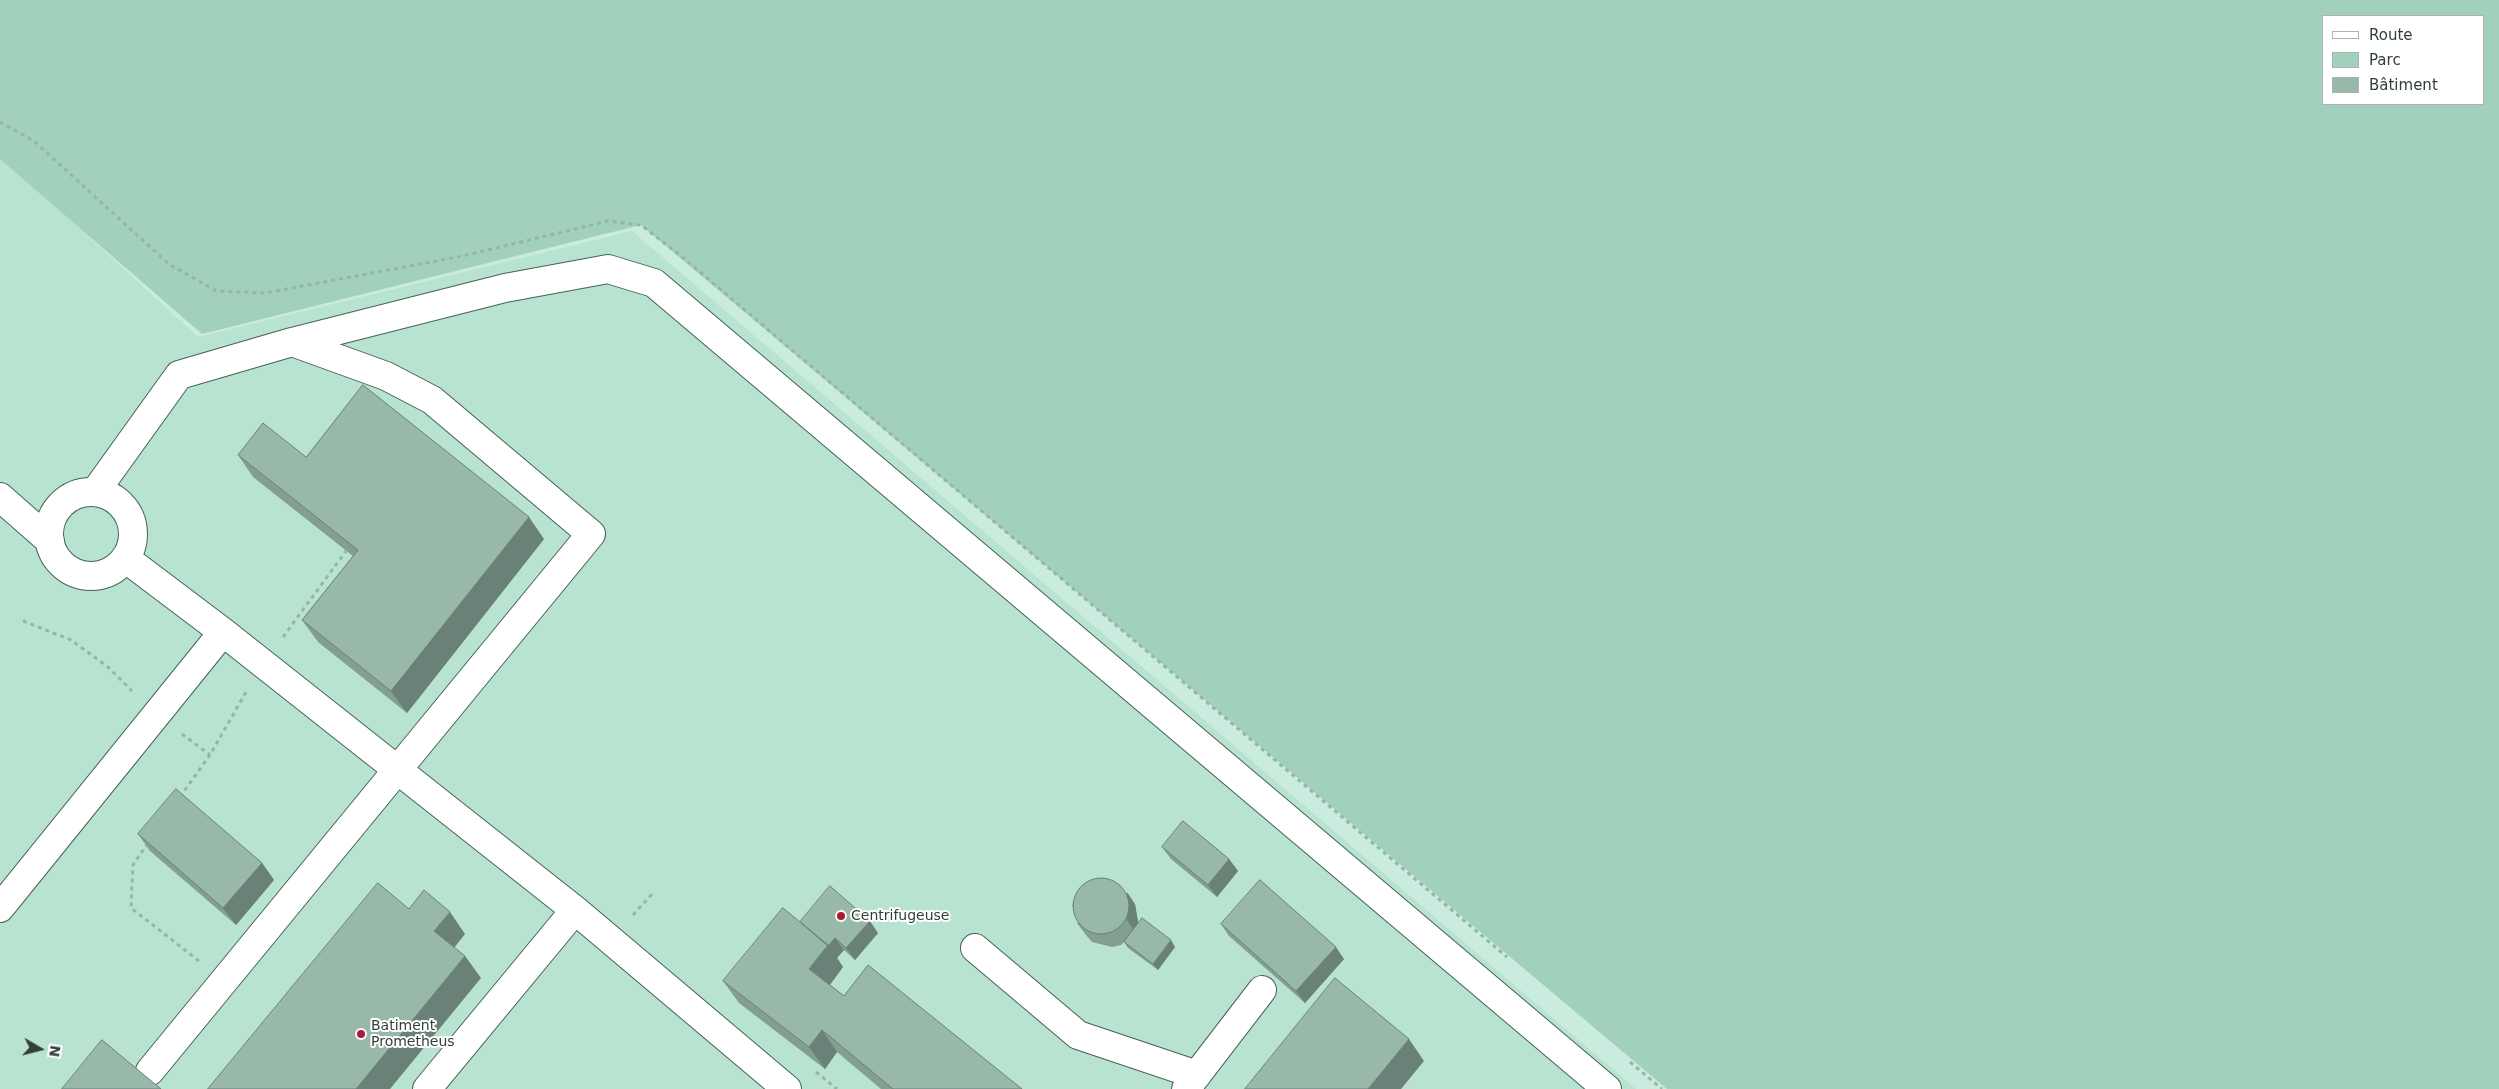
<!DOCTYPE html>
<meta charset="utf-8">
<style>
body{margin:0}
#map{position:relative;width:2499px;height:1089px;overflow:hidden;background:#caecde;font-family:"DejaVu Sans",sans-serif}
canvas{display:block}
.legend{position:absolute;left:2322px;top:15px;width:162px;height:90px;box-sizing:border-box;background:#fff;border:1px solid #adb2b0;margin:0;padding:6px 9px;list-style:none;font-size:15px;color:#313f39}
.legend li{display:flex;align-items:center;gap:10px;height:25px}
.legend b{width:25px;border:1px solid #adb2b0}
.north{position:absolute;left:15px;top:1024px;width:50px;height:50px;-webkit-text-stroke:4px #fff;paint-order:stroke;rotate:98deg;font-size:14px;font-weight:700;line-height:20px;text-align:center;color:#313f39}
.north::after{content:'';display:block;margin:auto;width:18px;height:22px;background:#313f39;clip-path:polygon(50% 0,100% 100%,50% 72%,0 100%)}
</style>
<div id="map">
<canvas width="2499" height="1089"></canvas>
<ul class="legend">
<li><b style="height:6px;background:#fff"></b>Route</li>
<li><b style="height:14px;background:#a1d1bd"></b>Parc</li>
<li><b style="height:14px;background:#98b8aa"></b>Bâtiment</li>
</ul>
<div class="north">N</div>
</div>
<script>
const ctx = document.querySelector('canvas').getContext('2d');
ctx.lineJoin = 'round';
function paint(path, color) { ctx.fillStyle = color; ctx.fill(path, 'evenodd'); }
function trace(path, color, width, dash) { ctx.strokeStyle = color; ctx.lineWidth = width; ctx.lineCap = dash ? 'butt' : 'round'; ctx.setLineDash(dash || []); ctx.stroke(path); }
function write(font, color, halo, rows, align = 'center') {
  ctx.font = font + ' "DejaVu Sans",sans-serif'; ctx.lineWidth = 4; ctx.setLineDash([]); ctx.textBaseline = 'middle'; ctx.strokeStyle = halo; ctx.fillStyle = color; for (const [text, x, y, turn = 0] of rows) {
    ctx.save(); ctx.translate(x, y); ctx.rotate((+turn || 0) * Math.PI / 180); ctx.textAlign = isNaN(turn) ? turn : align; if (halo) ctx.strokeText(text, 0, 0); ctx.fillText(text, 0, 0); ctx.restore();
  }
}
paint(new Path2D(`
 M0,157h2l196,180 434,-106 1004,858h-1636z`), '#b9e3d1');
paint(new Path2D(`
 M0,0h2499v1089h-832l-1026,-864 -439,109 -202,-175zM2323,16h160v88h-160z`), '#a1d1bd');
const minor = new Path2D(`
 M95,492l84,-117 113,-33 213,-54 103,-19 46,14 953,806
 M49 534a42 42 0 1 1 84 0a42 42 0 1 1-84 0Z
 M0,497l50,44
 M125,558l98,74 352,278 212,179
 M0,908l223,-276
 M975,948l103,87 119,40
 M150,1071l441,-537 -159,-134 -46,-24 -94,-34
 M427,1089l148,-179
 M1186,1089l76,-99`);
trace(minor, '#446256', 30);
trace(new Path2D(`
 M0,122l34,19 136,124 47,26 48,2 198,-37 145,-35 33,4 45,35 821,697
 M23,621l48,19 37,27 24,24
 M283,637l63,-86
 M182,734l28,21
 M180,797l30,-42 36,-63
 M148,843l-15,22 -2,43 68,53
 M633,915l20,-22
 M1630,1062l32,27
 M816,1072l21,17`), '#98b4a8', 3, [4, 4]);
trace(minor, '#fff', 28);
paint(new Path2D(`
 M238,455l68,2 238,82 -137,174 -89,-71 -16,-22 51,-64 -100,-79z
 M138,834l124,29 12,17 -38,45 -86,-74z
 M1162,847l67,12 9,12 -21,26 -46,-38z
 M1135,904l3,18 37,25 -17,23 -30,-22 -4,-6 -3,3 -9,2 -20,-5 -6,-7 -9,-12z
 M800,922l78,11 -23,27 -11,-10 -7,8 6,9 -13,18 14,11 178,93h-141l-44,-37 -12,17 -86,-66 -16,-22z
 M1221,924l123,35 -39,44 -76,-67z`), '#839e92');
paint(new Path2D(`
 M529,517l15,22 -137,174 -16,-22z
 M1229,859l9,12 -21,26 -9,-12z
 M262,863l12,17 -38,45 -13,-17z
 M1127,892l8,12 3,18 -3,10 -8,-12z
 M450,912l15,22 -15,19 -16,-22z
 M870,921l8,12 -23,27 -9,-12z
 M835,938l9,12 -7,8 6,9 -18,24 -16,-22 19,-24z
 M1171,940l4,7 -17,23 -5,-6z
 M1336,947l8,12 -39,44 -9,-12z
 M465,956l16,22 -91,111h-34z
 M822,1030l15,22 -12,17 -16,-22z
 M1409,1039l15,22 -23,28h-33z`), '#6a8177');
const building = new Path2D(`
 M363,385l166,132 -138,174 -89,-71 56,-70 -120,-95 25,-32 43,34z
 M176,789l86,74 -39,45 -85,-74z
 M1183,821l46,38 -21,26 -46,-38z
 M1073 906a28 28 0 1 1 56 0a28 28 0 1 1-56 0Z
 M1260,880l76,67 -40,44 -75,-67z
 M378,883l31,26 15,-19 26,22 -16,19 31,25 -109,133h-148z
 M830,886l40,35 -24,27 -11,-10 -7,8 -28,-24z
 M783,908l45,37 -19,24 35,27 24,-31 154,124h-129l-71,-59 -13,17 -86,-66z
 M1142,918l29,22 -18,24 -29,-22z
 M1335,978l74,61 -41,50h-123z
 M102,1040l59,49h-99z`);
paint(building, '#98b8aa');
trace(building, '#6a8177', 1);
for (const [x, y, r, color] of [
 [841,916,5,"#ad1835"],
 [361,1034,5,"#ad1835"]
]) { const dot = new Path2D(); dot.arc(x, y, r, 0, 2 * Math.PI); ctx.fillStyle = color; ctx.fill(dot); trace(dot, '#fff', 2); }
write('14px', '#313f39', '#fff', [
 ["Centrifugeuse",851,916],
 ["Batiment",371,1026],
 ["Prometheus",371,1042]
], 'left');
</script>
